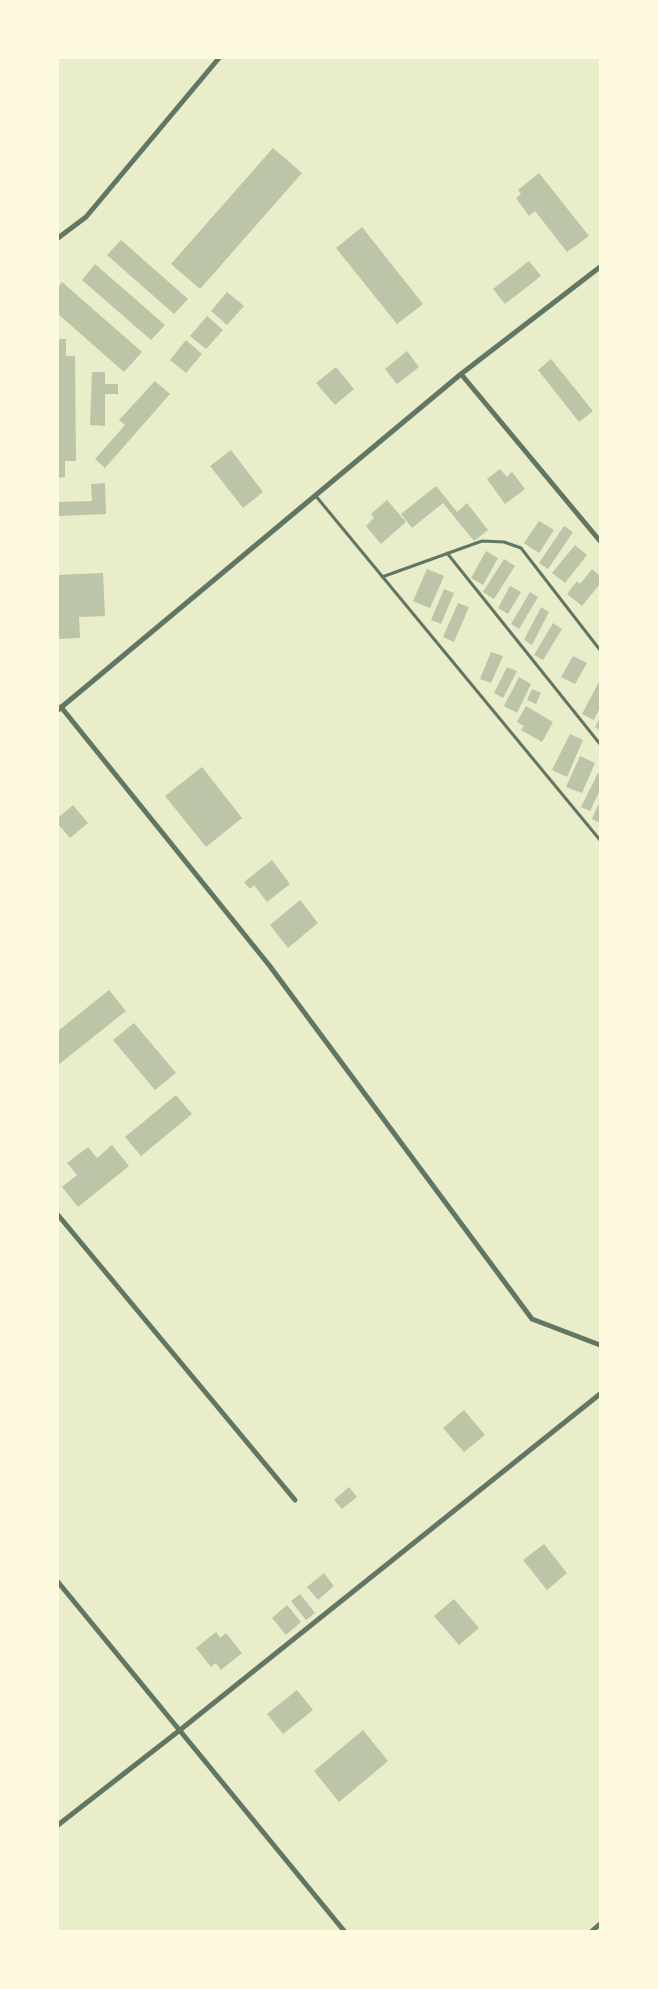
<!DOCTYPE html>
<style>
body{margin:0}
#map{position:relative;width:658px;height:1989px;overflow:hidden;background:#e9edc9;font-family:"Asap Condensed",sans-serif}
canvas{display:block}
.frame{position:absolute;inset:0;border:59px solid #fefae0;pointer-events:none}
</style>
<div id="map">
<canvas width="658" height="1989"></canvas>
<div class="frame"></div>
</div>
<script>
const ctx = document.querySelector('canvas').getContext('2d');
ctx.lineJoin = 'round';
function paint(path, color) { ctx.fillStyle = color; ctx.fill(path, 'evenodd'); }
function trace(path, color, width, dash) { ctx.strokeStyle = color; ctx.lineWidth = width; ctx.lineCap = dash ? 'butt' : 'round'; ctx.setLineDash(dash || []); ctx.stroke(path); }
paint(new Path2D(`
 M273,148l29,25 -102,116 -29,-25z
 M539,173l50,63 -22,16 -32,-41 -6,5 -13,-18 5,-4 -3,-4z
 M362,227l61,77 -26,20 -61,-76z
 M121,240l67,59 -14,15 -67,-59z
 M529,261l12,15 -36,28 -12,-15z
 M95,264l70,61 -14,15 -69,-60z
 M62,282l80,70 -18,20 -66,-58v-26z
 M227,292l17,14 -17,19 -16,-14z
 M207,316l16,14 -17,19 -16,-13z
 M58,339h8v17h9l1,105h-11v16l-7,1z
 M186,340l16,14 -16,19 -16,-13z
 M407,351l12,16 -22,17 -12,-15z
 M551,359l42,52 -14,11 -41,-52z
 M336,367l18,22 -19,16 -19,-22z
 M92,372h13v12h13v10h-13v32l-15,-1z
 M155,381l15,13 -65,74 -10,-9 30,-34 -6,-5z
 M231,450l32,42 -20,16 -33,-42z
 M500,469l7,8 5,-5 13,17 -20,15 -18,-25z
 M105,483l1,31 -48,2v-14l34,-1 -1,-17z
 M436,486l21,26 10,-9 21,27 -14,11 -31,-38 -31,25 -11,-14z
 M387,500l19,22 -25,22 -15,-18 8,-8 -3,-4z
 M539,521l15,9 -15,23 -15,-10z
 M564,526l9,6 -25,37 -9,-6z
 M575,545l12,10 -22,28 -13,-10z
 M486,551l12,7 -15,27 -12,-7z
 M504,559l11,7 -21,33 -11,-7z
 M427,569l17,7 -14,32 -17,-7z
 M592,569l8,7v8l-18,22 -15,-12 10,-13 3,3z
 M103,573l2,43 -26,1 1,21 -22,1v-64z
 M510,586l11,6 -13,22 -10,-6z
 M444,589l10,4 -13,31 -10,-4z
 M530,592l8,5 -19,32 -8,-5z
 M458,603l11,4 -15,35 -11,-5z
 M541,607l8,5 -17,33 -8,-5z
 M553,623l9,6 -19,31 -9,-5z
 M491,652l12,4 -12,27 -11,-4z
 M573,656l14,7 -12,21 -14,-7z
 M507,667l10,4 -14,27 -9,-5z
 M519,677l12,7 -14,29 -13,-7z
 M600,680v27l-6,13 -12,-6z
 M532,689l9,4 -5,11 -9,-4z
 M526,706l27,16 -11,20 -21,-12 3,-4 -7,-4z
 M600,718v12l-5,-3z
 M570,734l13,6 -16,37 -15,-7z
 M580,756l15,7 -13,30 -16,-6z
 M202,767l40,51 -36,29 -41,-51z
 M598,773l2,2v15l-10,21 -9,-4z
 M600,801v22l-8,-4z
 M73,805l15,18 -18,15 -12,-14v-6z
 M272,860l18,24 -23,18 -13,-17 -4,4 -6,-7z
 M300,900l18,23 -30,25 -18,-23z
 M109,990l17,21 -68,54v-34z
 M134,1023l42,50 -21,17 -42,-50z
 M176,1095l16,19 -51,42 -16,-19z
 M112,1145l17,21 -51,41 -16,-20 15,-12 -10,-12 21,-16 9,11z
 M464,1410l21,25 -21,17 -21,-24z
 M349,1487l8,10 -15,12 -8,-9z
 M544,1544l23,29 -20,17 -24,-30z
 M324,1573l10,13 -16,14 -11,-13z
 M300,1594l15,19 -9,7 -15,-19z
 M454,1599l25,29 -20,17 -25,-29z
 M287,1605l14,17 -15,13 -14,-17z
 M216,1632l4,6 6,-5 16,20 -21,17 -5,-7 -5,4 -15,-19z
 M297,1690l16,20 -30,24 -16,-20z
 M363,1730l25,31 -49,41 -25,-31z`), '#bcc5a7');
trace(new Path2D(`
 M315,495l285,345
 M447,553l153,191
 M382,577l100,-36 22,1 17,6 79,102`), '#617663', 3);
trace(new Path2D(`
 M58,238l28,-21 133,-159
 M461,374l139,167
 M61,707l208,258 263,354 68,26
 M58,710l403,-336 139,-107
 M58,1215l237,285
 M58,1582l287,350
 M58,1825l122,-95 420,-336
 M591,1932l9,-8`), '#617663', 5);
</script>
